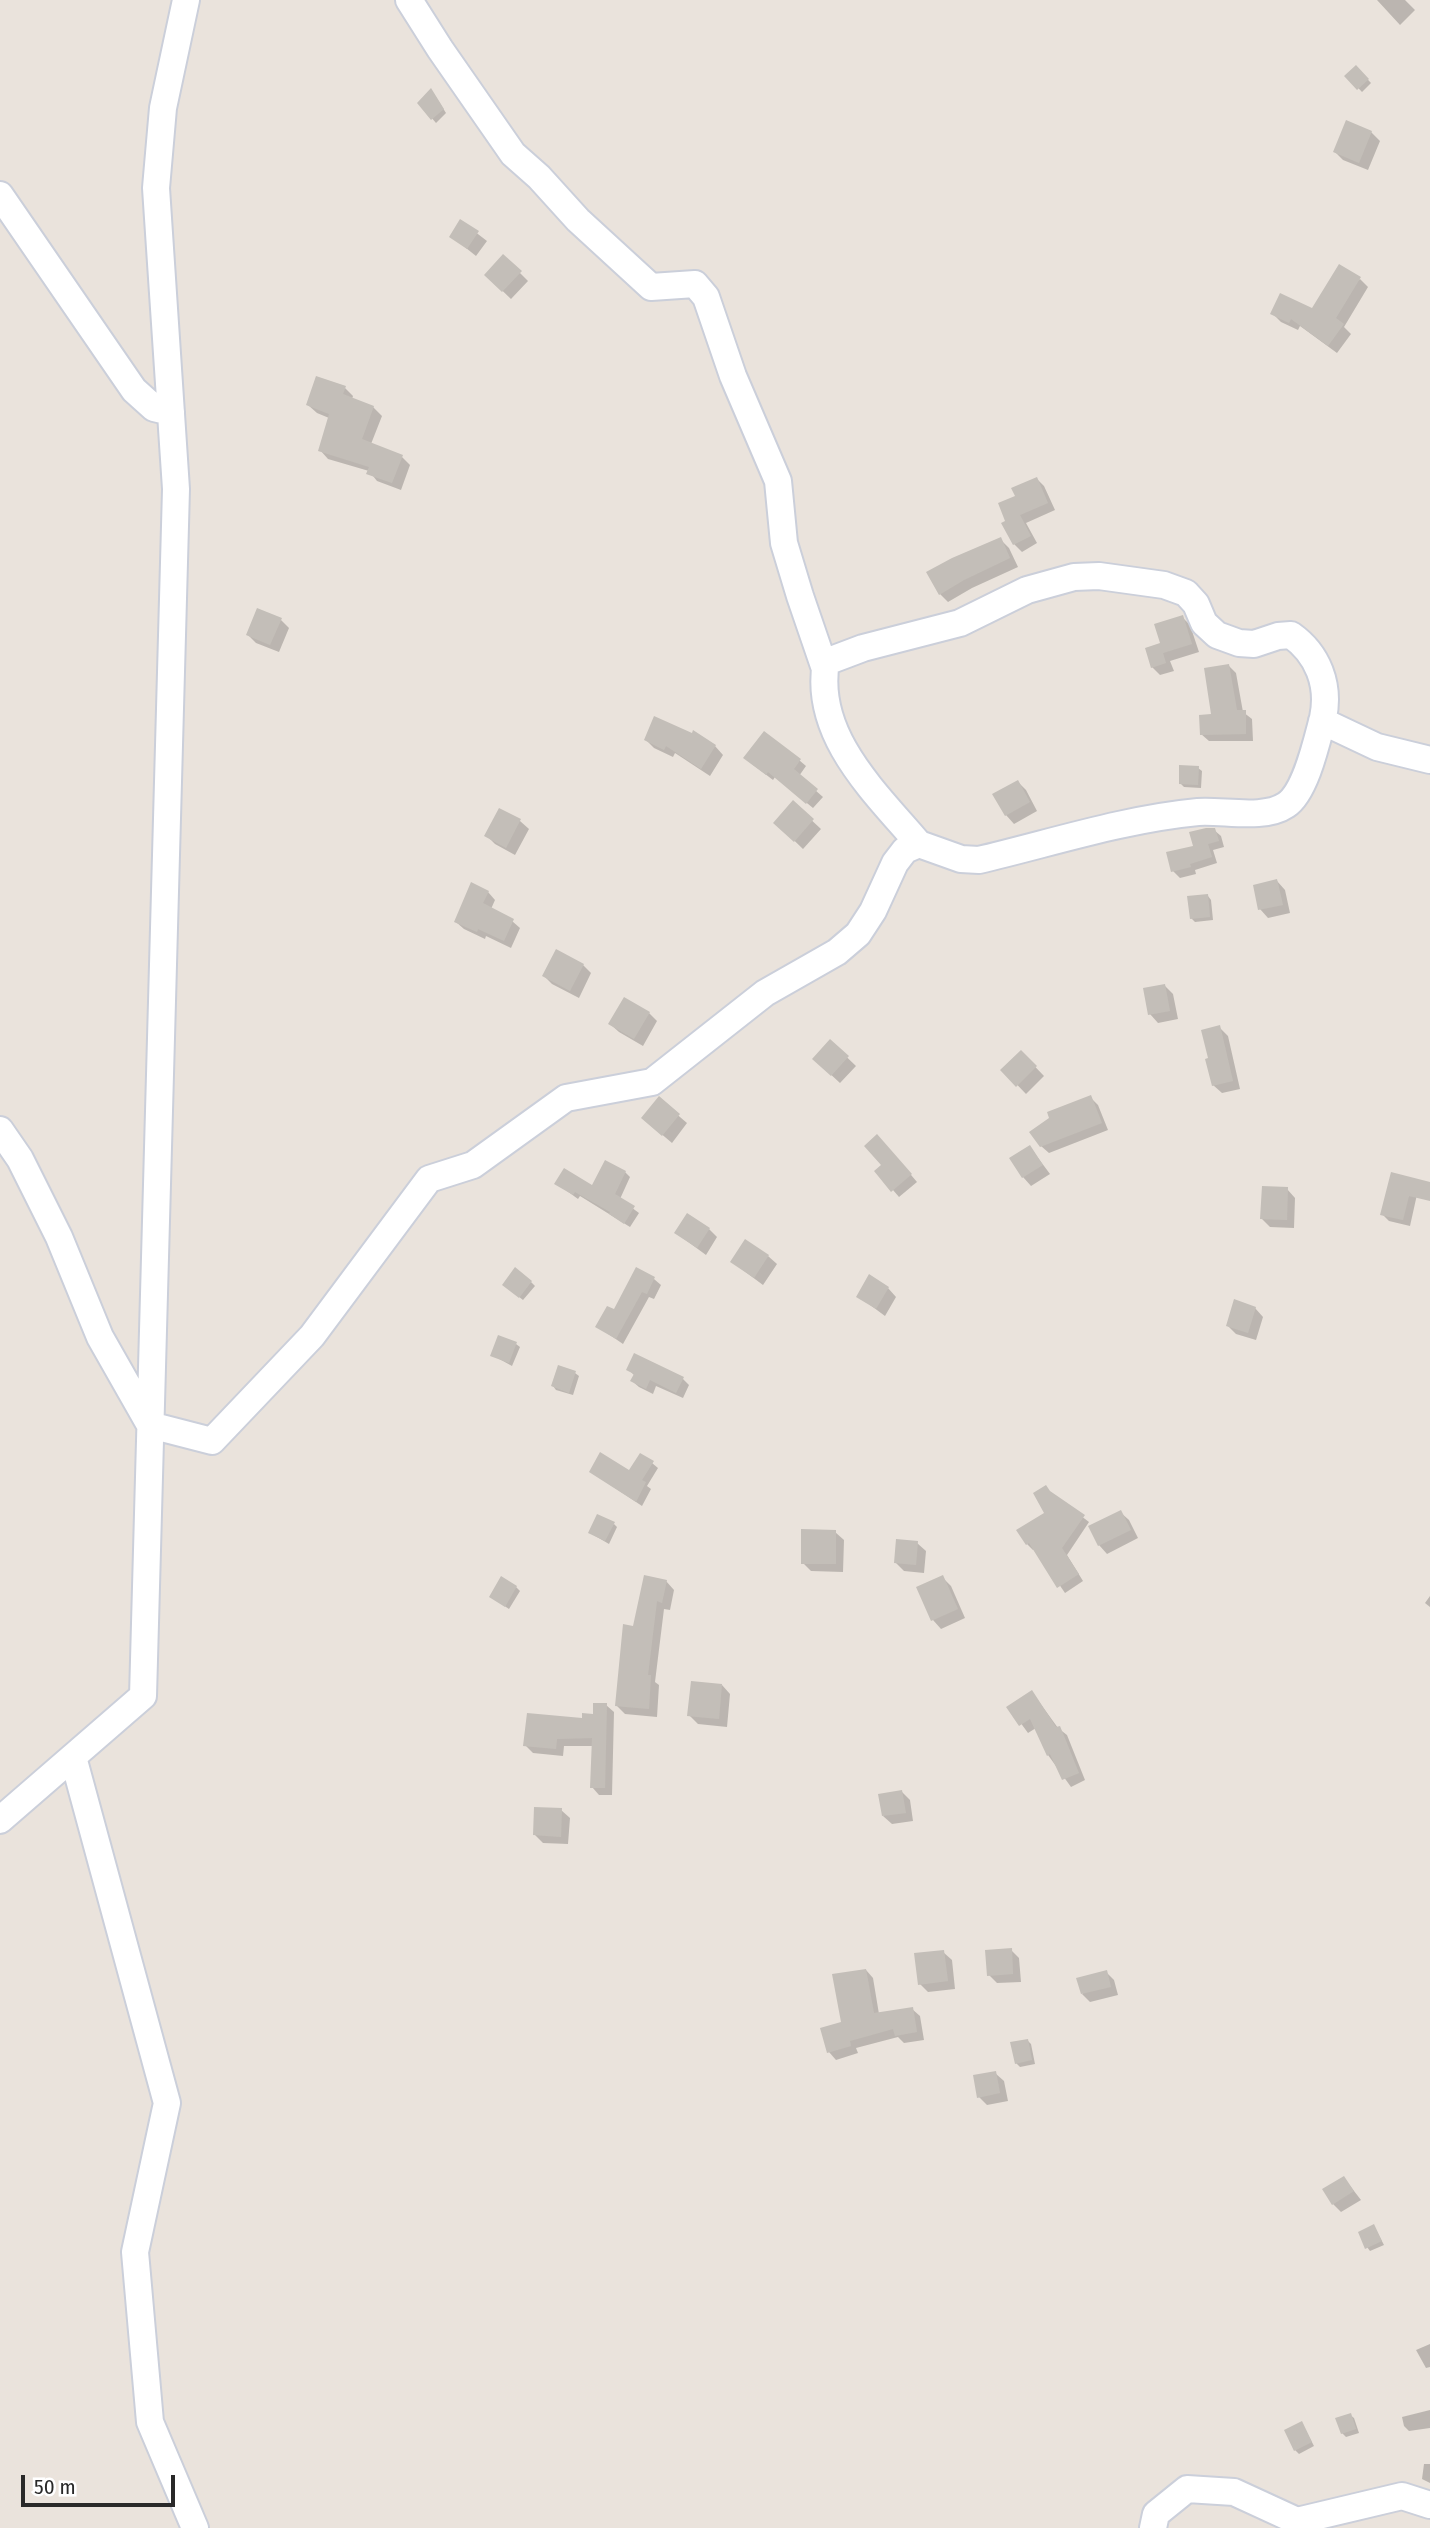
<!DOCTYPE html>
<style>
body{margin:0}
#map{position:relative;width:1430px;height:2528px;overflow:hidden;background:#eae3dc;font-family:"Fira Sans Condensed",sans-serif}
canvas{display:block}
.scale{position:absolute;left:21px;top:2475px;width:154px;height:32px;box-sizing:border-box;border:4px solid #292929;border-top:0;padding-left:9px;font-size:21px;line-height:24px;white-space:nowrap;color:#292929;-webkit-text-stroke:5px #fff;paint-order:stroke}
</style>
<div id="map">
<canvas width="1430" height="2528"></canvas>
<div class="scale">50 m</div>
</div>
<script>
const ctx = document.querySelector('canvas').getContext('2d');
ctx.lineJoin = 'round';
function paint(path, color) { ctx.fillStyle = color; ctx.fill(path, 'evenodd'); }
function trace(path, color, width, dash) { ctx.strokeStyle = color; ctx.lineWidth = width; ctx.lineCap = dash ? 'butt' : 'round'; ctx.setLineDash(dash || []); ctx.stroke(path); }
paint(new Path2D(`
 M1377,0h28l10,10 -15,15z
 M1356,67l15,16 -9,9 -15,-16z
 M434,94l12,19 -10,10 -17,-20z
 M1347,122l24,10 9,9 -12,29 -25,-10 -8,-8z
 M461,221l26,20 -11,15 -25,-20z
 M503,256l25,25 -17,18 -25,-24z
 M1360,279l8,8 -24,40 7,7 -14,19 -37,-27 -2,4 -17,-8 -9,-9 40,-2z
 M345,388l8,8 -1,3 21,8 9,9 -11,28 31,13 8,8 -9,25 -24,-9 -8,-10 -41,-12 -8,-9 9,-32 -12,-5 -9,-8z
 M1037,479l7,7 11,24 -29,13 11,20 -15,9 -8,-8 -7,-22 10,-25z
 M1000,539l9,9 9,19 -46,21 -24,14 -8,-8z
 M1182,617l8,8 9,27 -29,9 4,10 -14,4 -8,-8 10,-23z
 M281,620l8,8 -10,24 -23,-9 -8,-8z
 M1229,666l7,7 7,39 9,7 1,22h-44l-8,-7 12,-18z
 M646,740l69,6 8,9 -13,21 -35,-23 -2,4 -19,-9z
 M799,760l7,6 -7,10 24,21 -10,11 -38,-31 -2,3 -21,-16z
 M1198,768l4,3 -1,17 -17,-1 -4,-4z
 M1018,782l8,8 11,21 -23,13 -8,-9z
 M793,803l28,26 -18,20 -28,-27z
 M500,810l20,11 9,8 -14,26 -20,-11 -8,-8z
 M1214,830l7,6 3,11 -11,3 4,13 -22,7 1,4 -16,4 -7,-7z
 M1277,881l8,9 5,23 -22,5 -8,-9z
 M488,892l7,8 -4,9 21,12 8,7 -9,20 -25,-12 -1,3 -21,-10 -8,-7z
 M1208,896l3,4 2,20 -18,2 -4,-4z
 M583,965l8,8 -12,25 -27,-14 -8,-8z
 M1165,986l8,8 5,25 -20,4 -8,-9z
 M649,1013l8,8 -14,25 -24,-14 -9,-8z
 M1219,1027l9,9 12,53 -18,4 -9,-8 -3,-26z
 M830,1041l26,25 -16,17 -26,-24z
 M1021,1052l23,24 -18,18 -23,-24z
 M1091,1098l7,7 10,25 -59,23 -8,-7z
 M659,1099l28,24 -15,20 -20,-17z
 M884,1143l33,39 -18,15 -6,-7 -10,-25z
 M1030,1147l20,27 -19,12 -8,-9z
 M625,1172l5,5 -10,22 19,14 -9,14 -50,-31 -2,3 -22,-16 37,5z
 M1287,1189l8,9 -1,30 -24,-1 -8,-8z
 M1418,1190l-8,36 -21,-5 -7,-7z
 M709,1229l8,8 -11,18 -30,-22z
 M768,1256l9,8 -14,21 -31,-23z
 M637,1269l17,10 7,6 -7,14 -5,-2 -26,47 -25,-17 17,-15z
 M531,1282l4,4 -12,14 -15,-12z
 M888,1288l8,9 -11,19 -27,-20z
 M1255,1308l8,9 -7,23 -20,-6 -9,-9z
 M516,1344l4,3 -8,19 -20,-11z
 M628,1369l55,10 6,6 -6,13 -27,-12 -3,8 -14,-7 -7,-6 3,-5z
 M575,1373l4,3 -6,19 -17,-5 -3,-4z
 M652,1463l6,5 -11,18 4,3 -9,17 -51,-34h39z
 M1052,1494l37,28 -22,33 16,26 -18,12 -30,-44 -2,1 -6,-6 19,-31z
 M1120,1512l9,8 9,18 -31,16 -8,-9z
 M614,1524l3,3 -8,17 -19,-11z
 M835,1532l9,8 -1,32 -32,-1 -8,-8z
 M917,1543l9,8 -2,22 -20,-2 -8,-8z
 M942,1577l9,9 14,32 -24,11 -8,-9 -15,-32z
 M666,1581l8,9 -4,20 -6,-1 -9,73 4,3 -2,32 -32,-3 -8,-8 17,-78z
 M516,1587l4,4 -11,18 -18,-12z
 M1430,1596v11l-5,-4z
 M722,1685l8,9 -3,33 -29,-3 -9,-9z
 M1032,1692l26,36 9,7 18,45 -14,7 -23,-32 -12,-27 -8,5 -19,-26z
 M606,1705l8,7 -2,83h-13l-7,-8 1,-41h-29l-1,10 -30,-3 -8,-8 70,-30z
 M902,1792l8,8 3,21 -21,3 -9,-8z
 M561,1810l9,8 -2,26 -25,-1 -8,-8z
 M1011,1950l8,8 2,24 -24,1 -8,-8z
 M943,1952l9,8 3,29 -27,3 -8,-8z
 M866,1970l7,8 6,36 33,-5 8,7 4,24 -20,3 -6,-6 -42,11 2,5 -22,7 -7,-8z
 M1106,1972l8,8 4,15 -28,7 -8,-8z
 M1028,2041l3,3 4,20 -15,3 -4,-4z
 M995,2073l9,8 4,20 -21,4 -8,-8z
 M1344,2178l17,22 -20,12 -8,-8z
 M1374,2226l10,19 -14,6 -3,-4z
 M1430,2344v23l-4,1 -10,-18z
 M1430,2410v18l-21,3 -5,-5 -2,-9z
 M1350,2415l4,3 5,15 -13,4 -4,-4z
 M1302,2423l12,23 -15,8 -4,-4z
 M1424,2464h6v19l-8,-4z`), '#0003');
paint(new Path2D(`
 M1356,65l13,14 -12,11 -13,-14z
 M431,88l13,21 -13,11 -14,-17z
 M1346,120l26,11 -13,32 -26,-11z
 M460,219l19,12 -12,18 -18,-12z
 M503,254l19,17 -20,21 -18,-17z
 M1339,264l22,13 -25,41 8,6 -16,22 -37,-27 -2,4 -19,-9 10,-21 32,15z
 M316,376l30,10 -3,8 31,12 -12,33 41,16 -11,28 -26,-9 3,-7 -51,-16 11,-37 -23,-9z
 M1037,477l11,26 -28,12 11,21 -18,9 -12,-22 4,-2 -7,-18 17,-7 -4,-8z
 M1001,537l9,21 -46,22 -25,15 -13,-23 26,-14z
 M257,608l25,10 -12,27 -24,-10z
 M1183,615l9,29 -29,9 3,10 -15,5 -6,-20 15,-5 -6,-19z
 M1229,664l8,46h9v24l-46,1 -1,-20 12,-1 -7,-46z
 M654,716l38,17 1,-3 23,15 -15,24 -35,-23 -2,4 -20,-10z
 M764,731l37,28 -7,10 24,20 -12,15 -38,-32 -2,3 -23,-17z
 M1179,765l20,1 -1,19 -19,-1z
 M1018,780l12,22 -25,14 -13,-22z
 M793,800l21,19 -20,23 -21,-19z
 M499,808l22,11 -15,29 -22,-12z
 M1206,828h9l4,13 -11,3 4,13 -22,7 1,3 -20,5 -5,-20 27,-6 -4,-14z
 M1277,879l6,26 -25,5 -5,-25z
 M471,882l18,9 -6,12 31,16 -10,22 -26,-12 -1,3 -23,-10z
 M1208,894l2,23 -20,2 -3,-23z
 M556,949l28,15 -14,27 -28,-15z
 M1165,984l5,27 -22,4 -5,-27z
 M624,997l26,15 -16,27 -26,-15z
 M1220,1025l13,56 -21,5 -7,-27 3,-1 -7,-28z
 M830,1039l19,17 -18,20 -19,-17z
 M1021,1050l16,16 -21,21 -16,-17z
 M1091,1095l11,28 -62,24 -11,-15 20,-14 -2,-6z
 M659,1096l21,18 -18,22 -21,-18z
 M877,1134l35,40 -21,18 -17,-21 7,-6 -17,-19z
 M1030,1145l13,20 -21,13 -13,-20z
 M605,1160l21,11 -11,23 20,12 -11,18 -15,-10 1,-2 -35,-20 -2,3 -19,-11 10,-16 28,17z
 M1391,1172l39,10v19l-21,-5 -6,24 -23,-5z
 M1262,1186l26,1 -1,33 -27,-1z
 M687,1213l23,15 -13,20 -23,-15z
 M745,1239l24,16 -15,23 -24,-16z
 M515,1267l17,14 -13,17 -17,-13z
 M636,1267l19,10 -8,17 -5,-2 -26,47 -21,-12 12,-21 7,3z
 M869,1274l20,13 -13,22 -20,-12z
 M1234,1299l22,8 -8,26 -22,-7z
 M498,1335l19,7 -8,21 -19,-7z
 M634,1353l50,24 -8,16 -26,-13 -4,9 -16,-8 4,-7 -8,-4z
 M558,1365l18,6 -7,22 -18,-7z
 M600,1452l29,18 11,-17 14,8 -12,19 4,2 -10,20 -47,-30z
 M1046,1485l4,6 35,24 -23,33 17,26 -22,14 -28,-45 -3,2 -10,-15 28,-17 -11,-20z
 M1121,1510l10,20 -33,16 -10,-20z
 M597,1514l18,8 -10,19 -17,-8z
 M801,1529l35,1v34h-35z
 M896,1539l22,2 -2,24 -22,-2z
 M644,1575l23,5 -5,23 -5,-2 -9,74h3l-2,34 -34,-3 8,-82 10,2z
 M943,1575l15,34 -27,12 -15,-34z
 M501,1576l16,10 -12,21 -16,-10z
 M691,1681l31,3 -3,35 -32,-3z
 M1032,1690l24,37 4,-1 19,47 -17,7 -12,-26 -3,2 -17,-37 -11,7 -13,-19z
 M593,1703h14l-2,85h-15l2,-50 -35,1 -1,10 -33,-3 4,-33 55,5v-5l11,1z
 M902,1790l4,23 -24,3 -4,-22z
 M534,1807l28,1 -1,29 -28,-2z
 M1012,1948l1,26 -26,2 -2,-26z
 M944,1950l4,31 -30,4 -4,-32z
 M866,1969l8,44 39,-6 4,25 -22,4 -2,-7 -43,12 1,5 -24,7 -7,-25 21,-6 -9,-48z
 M1107,1970l4,17 -30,7 -5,-16z
 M1028,2039l4,21 -17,4 -5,-22z
 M996,2071l4,22 -23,5 -4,-23z
 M1344,2176l10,15 -22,14 -10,-16z
 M1374,2224l8,17 -17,8 -7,-17z
 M1351,2413l5,16 -15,5 -6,-16z
 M1302,2421l10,21 -18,9 -10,-21z`), '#c3beb8');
const minor = new Path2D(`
 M409,0l31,49 73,105 26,23 39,43 73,67 44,-3 11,13 27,79 45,105 6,62 16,53 25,73
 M0,195l134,195 20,18 17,4
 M1322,721l55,26 53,13
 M0,1130l20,29 39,78 41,100 50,88 62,16 100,-105 117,-157 44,-14 93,-67 86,-16 113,-89 72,-41 21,-18 15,-23 22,-48 10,-13 14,-6 42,15 18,1c72,-17 145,-41 219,-48 25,-2 66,8 88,-7 20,-13 31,-65 37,-87 7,-33 -5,-64 -32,-83l-13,1 -24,8 -15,-1 -22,-8 -13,-12 -8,-19 -10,-11 -22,-8 -65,-9 -25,1 -47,13 -67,33 -97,25 -37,14c-13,74 50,131 93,182
 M73,1757l94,346 -32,149 15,170 45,106
 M0,1820l143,-124 33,-1207 -20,-301 7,-80 23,-108
 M1153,2528l3,-14 31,-25 47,3 63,29 105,-25 28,9`);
trace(minor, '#cbcfda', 30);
trace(minor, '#fff', 26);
</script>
